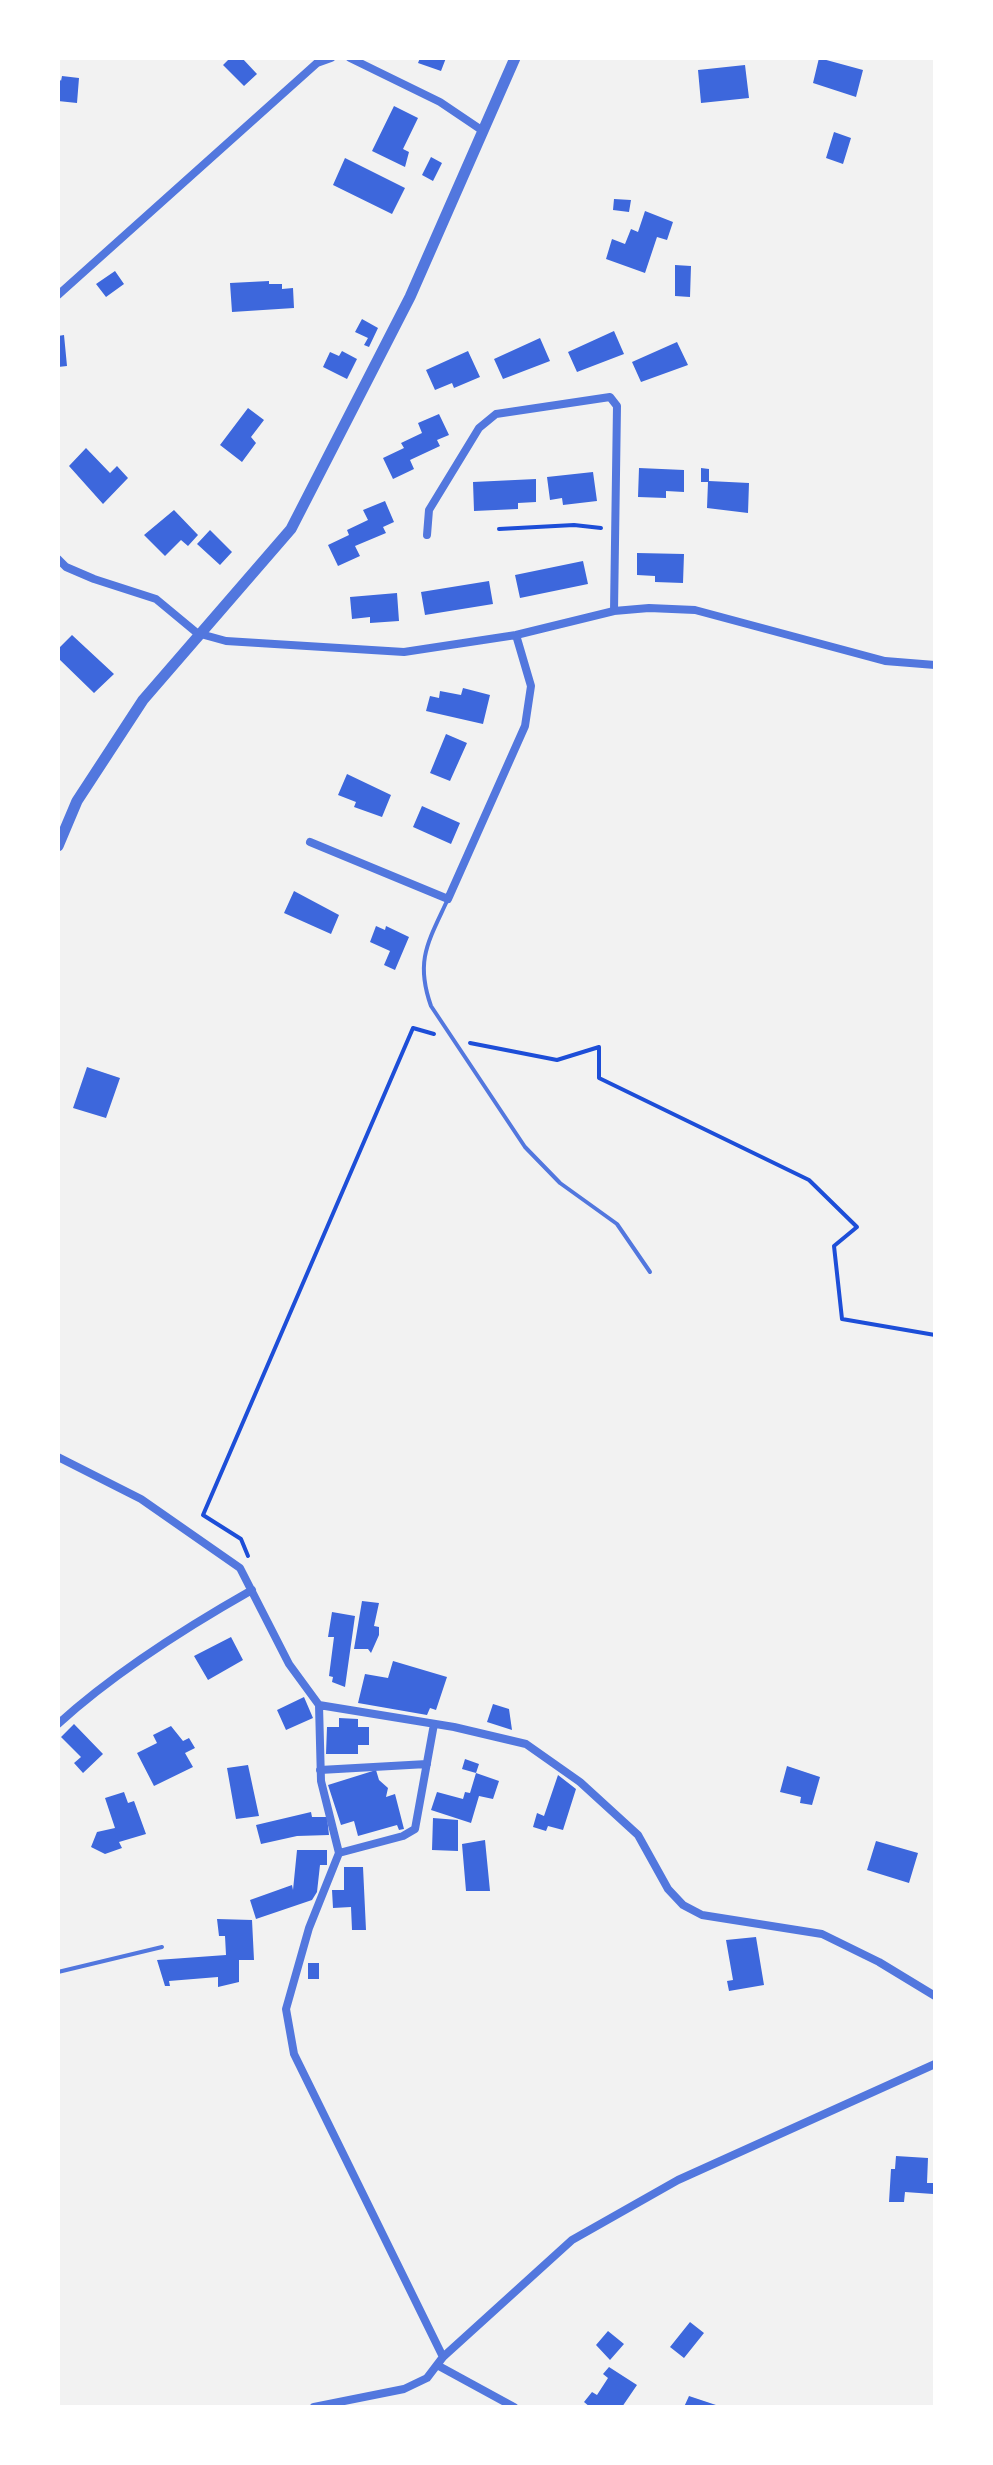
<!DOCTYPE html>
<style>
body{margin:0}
#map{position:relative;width:993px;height:2465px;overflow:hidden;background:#f2f2f2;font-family:"Public Sans",sans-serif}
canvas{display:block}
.frame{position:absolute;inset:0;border:60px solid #fff;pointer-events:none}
</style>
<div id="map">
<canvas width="993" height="2465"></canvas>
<div class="frame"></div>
</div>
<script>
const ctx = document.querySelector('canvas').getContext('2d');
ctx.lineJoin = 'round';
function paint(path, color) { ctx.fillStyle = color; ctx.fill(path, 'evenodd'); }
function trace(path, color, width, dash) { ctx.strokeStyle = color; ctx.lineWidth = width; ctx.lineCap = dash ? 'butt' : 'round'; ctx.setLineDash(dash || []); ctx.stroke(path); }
paint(new Path2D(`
 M230,58h12l15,16 -13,12 -21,-21z
 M420,58h26l-5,13 -23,-8z
 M819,58l44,12 -7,27 -43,-14z
 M745,65l4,33 -48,5 -3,-33z
 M62,76l17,2 -2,25 -19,-2v-24l3,4z
 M394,106l24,12 -15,31 6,3 -4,15 -33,-16z
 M834,132l17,6 -8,26 -17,-6z
 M431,157l11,6 -9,18 -11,-6z
 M345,158l60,30 -13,26 -59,-29z
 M614,199l17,1 -2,12 -16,-2z
 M645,211l28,11 -6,18 -10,-3 -12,36 -39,-14 6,-20 13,5 6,-15 7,3z
 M675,265l16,1 -1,31 -15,-1z
 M115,271l9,13 -18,13 -10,-13z
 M269,281v3h13v5l11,-1 1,20 -62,4 -2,-29z
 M362,319l16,9 -9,19 -5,-2 4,-7 -13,-6z
 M614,331l10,23 -47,18 -9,-20z
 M64,335l3,31 -9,1v-31z
 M540,338l10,23 -47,18 -9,-20z
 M677,342l11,23 -47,17 -9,-20z
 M342,351l15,8 -10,20 -24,-12 7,-15 9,4z
 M468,351l12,26 -26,11 -2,-5 -17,7 -9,-20z
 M248,408l16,12 -13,17 5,6 -14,19 -22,-17z
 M439,414l10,21 -12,5 3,6 -30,14 4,9 -21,10 -10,-21 21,-10 -3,-5 21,-10 -4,-10z
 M86,448l24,25 7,-7 11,12 -25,26 -34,-38z
 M639,468l45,2v22l-18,-1v7l-28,-1z
 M701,468l8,1v12l40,2 -1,30 -41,-5 1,-26h-7z
 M593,472l4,29 -34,4 -1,-7 -12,2 -3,-23z
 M536,479v23l-18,1v6l-44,2 -1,-29z
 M385,501l9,21 -11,5 3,6 -31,13 5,10 -22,10 -10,-21 21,-10 -2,-5 21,-10 -5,-10z
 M174,510l24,25 -10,11 -7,-6 -16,16 -21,-21z
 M210,530l22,22 -12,13 -23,-21z
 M637,553l47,1 -1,29 -28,-1v-6l-18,-1z
 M583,561l5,23 -68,14 -5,-23z
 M489,581l4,23 -68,11 -4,-23z
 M397,593l2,28 -29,2v-6l-18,2 -2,-22z
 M72,635l42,39 -20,19 -36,-35v-9z
 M463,688l27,7 -7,29 -57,-13 4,-15 9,2 1,-7 21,4z
 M446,734l21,9 -17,38 -20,-8z
 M347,774l44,21 -9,22 -28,-10 2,-5 -18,-7z
 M422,806l38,17 -9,21 -38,-17z
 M294,891l45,24 -8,19 -47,-21z
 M376,926l9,4 1,-4 23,11 -14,33 -11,-5 6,-14 -20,-9z
 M87,1067l33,11 -14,40 -33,-10z
 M362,1601l17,2 -5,23 5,1v8l-8,18 -3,-4h-14z
 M332,1612l23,4 -10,71 -13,-5 1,-5 -4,-1 5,-39h-6z
 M231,1637l12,23 -35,20 -14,-24z
 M393,1661l54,16 -11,33 -6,-2 -3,7 -69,-12 7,-29 23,4z
 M304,1697l9,21 -27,12 -9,-20z
 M493,1704l16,5 3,21 -25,-8z
 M339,1718l19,1v8h11v18h-11v9h-32l1,-27h12z
 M74,1724l29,30 -20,19 -9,-10 7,-6 -20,-20z
 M171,1726l12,15 6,-3 6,10 -10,5 8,14 -39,19 -17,-33 20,-10 -4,-8z
 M465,1759l14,5 -3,9 23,8 -6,18 -14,-3 -8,27 -40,-13 6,-18 26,7 2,-7 5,1 6,-20 -14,-4z
 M248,1765l11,51 -23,3 -9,-51z
 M787,1766l33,11 -8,28 -12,-2 1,-6 -21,-5z
 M376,1770l3,10 9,8 -2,9 9,-3 9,35 -5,1 -2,-5 -39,11 -4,-15 -13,4 -13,-40z
 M558,1775l18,14 -13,41 -15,-4 -2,5 -13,-4 4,-14 7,3z
 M124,1792l4,11 6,-2 12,33 -27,8 3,6 -17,6 -14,-7 6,-15 18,-4 -10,-30z
 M311,1812l1,5h15l2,18 -32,1 -36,8 -5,-19z
 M433,1818l25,2v31l-26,-1z
 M485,1840l5,51h-24l-4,-47z
 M876,1841l42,12 -9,30 -42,-13z
 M297,1850h30v15h-7l-3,27 -5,8 -56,19 -6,-19 42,-15 1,5z
 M344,1867h19l3,63h-14l-1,-23 -18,1 -1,-18h12z
 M217,1919l35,1 2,40h-15v22l-21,5v-10l-49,4 1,5h-5l-8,-26 69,-5 -1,-19h-6z
 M756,1937l8,48 -35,6 -2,-10 6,-1 -7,-40z
 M308,1963h11v16h-11z
 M896,2156l32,2 -1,25h7l-1,11 -28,-2 -1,10h-15l2,-33h4z
 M690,2322l14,11 -20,25 -14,-11z
 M608,2331l16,13 -14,16 -14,-15z
 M609,2367l28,18 -15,22h-32l-6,-5 8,-10 5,3 11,-17 -5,-4z
 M689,2396l30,10v1h-35z`), '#3d67dc');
trace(new Path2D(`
 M499,529l75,-4 27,3
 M470,1043l87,17 42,-13v31l210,102 48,47 -23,19 8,73 93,16
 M248,1556l-7,-17 -38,-24 210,-487 21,6`), '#1d4ed8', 4);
trace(new Path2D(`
 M447,901c-19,41 -32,60 -16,105l94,141 35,36 57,41 33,48
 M58,1972l104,-25`), '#5277de', 4);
trace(new Path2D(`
 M350,58l90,44 43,29
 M58,295l259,-232 14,-5
 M427,535l2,-25 50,-82 17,-14 114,-17 7,9 -3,205
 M58,559l8,8 28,12 62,20 41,34 29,8 178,11 112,-17 98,-24 35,-3 46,2 190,51 50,4
 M310,842l138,57 77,-173 6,-40 -15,-51
 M58,1457l83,42 99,69 49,96 30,41 135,22 72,17 54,38 58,53 30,54 15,16 19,10 120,19 57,28 56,34
 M319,1705l2,76 18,72 64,-17 12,-7 19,-105
 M58,1724c57,-52 127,-96 194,-134
 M320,1770l107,-6
 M339,1853l-30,75 -23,81 8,45 149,303
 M437,2365l77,42
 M314,2407l90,-18 23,-11 16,-21 129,-117 106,-60 257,-116`), '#5277de', 8);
trace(new Path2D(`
 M58,846l19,-45 66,-101 148,-171 119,-232 105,-239`), '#5277de', 11);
</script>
